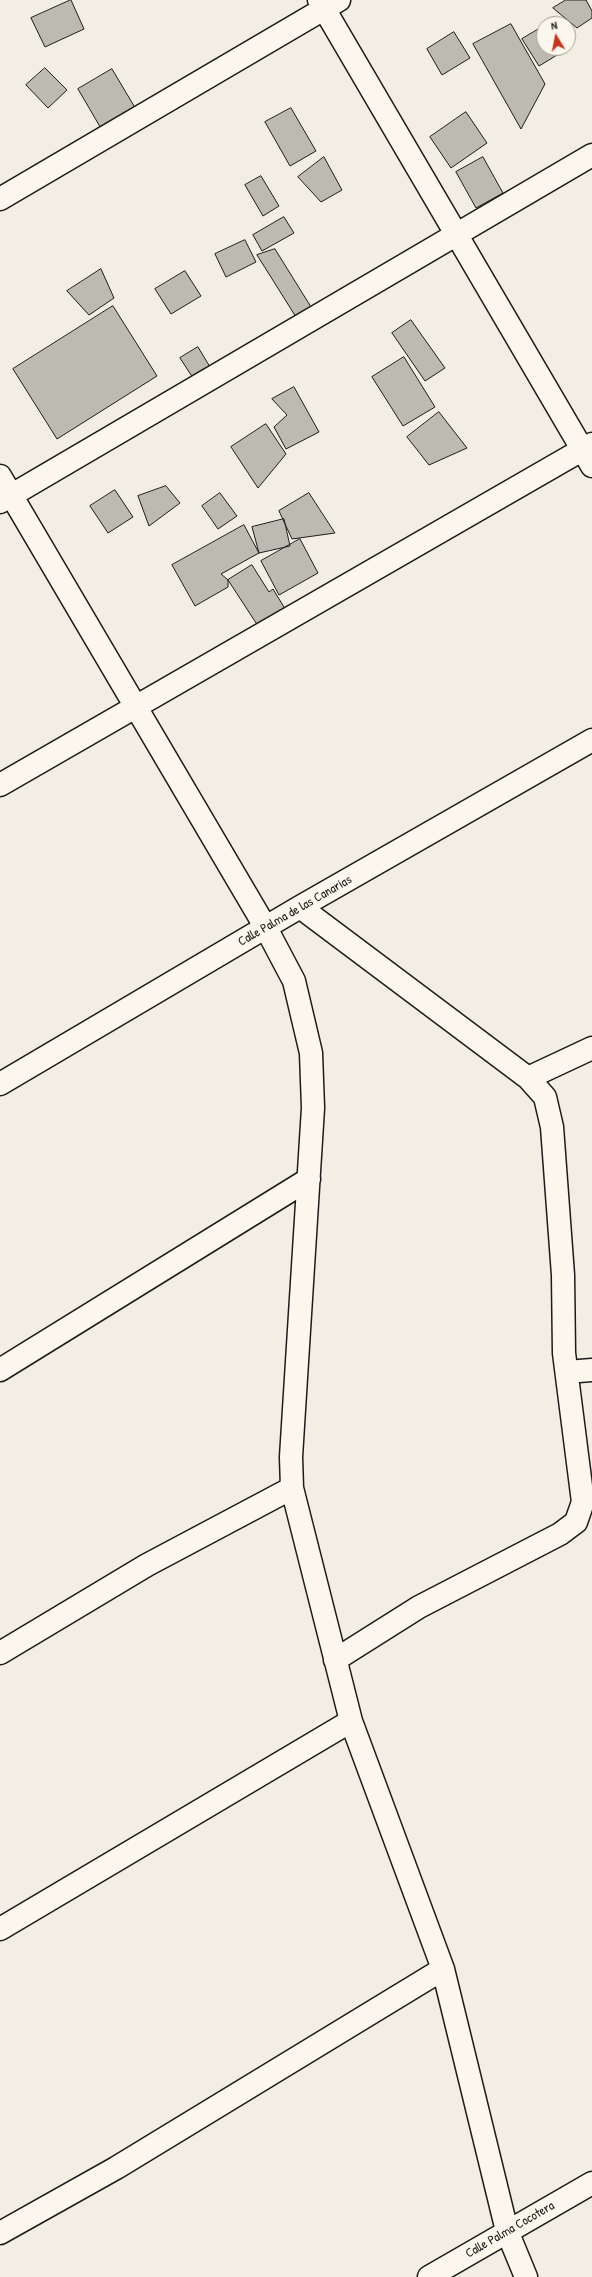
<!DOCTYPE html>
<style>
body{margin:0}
#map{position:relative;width:592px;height:2277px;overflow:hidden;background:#f2eee4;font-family:"Patrick Hand",sans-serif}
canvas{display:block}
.north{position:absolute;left:536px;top:16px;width:40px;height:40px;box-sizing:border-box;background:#fbf7ec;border:1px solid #a29f99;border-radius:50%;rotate:350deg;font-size:11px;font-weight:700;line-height:16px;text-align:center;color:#1c1c1c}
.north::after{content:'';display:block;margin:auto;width:14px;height:18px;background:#c8321e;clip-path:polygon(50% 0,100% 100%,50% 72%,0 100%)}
</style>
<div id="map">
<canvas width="592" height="2277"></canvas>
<div class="north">N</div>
</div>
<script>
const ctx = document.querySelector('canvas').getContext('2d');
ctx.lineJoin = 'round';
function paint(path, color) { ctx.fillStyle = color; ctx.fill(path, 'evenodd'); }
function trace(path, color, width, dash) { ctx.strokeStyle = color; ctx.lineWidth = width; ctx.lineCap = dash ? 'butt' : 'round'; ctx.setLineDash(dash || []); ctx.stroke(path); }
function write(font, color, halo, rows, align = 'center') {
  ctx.font = font + ' "Patrick Hand",sans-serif'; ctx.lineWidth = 3; ctx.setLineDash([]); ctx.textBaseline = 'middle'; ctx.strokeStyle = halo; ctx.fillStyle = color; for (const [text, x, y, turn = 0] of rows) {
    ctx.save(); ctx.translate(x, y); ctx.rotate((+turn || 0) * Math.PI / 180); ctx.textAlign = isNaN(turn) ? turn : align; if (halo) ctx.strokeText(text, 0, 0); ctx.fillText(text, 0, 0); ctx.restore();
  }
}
const building = new Path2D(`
 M71,0l13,29 -39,18 -14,-29z
 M566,0h20l6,11v7l-15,10 -24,-20z
 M511,24l34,60 -24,45 -48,-85z
 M544,26v22l23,1 -28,17 -17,-27z
 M454,32l16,26 -28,17 -15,-26z
 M45,68l22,22 -19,18 -22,-23z
 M112,69l28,47 -34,21 -28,-48z
 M291,108l25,43 -26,15 -25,-44z
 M466,112l21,31 -36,25 -21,-31z
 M324,157l18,33 -21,12 -23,-25z
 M483,157l20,36 -27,15 -20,-36z
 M261,176l18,30 -16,10 -18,-31z
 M284,217l10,16 -32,18 -9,-16z
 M245,240l11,22 -30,15 -11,-23z
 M275,249l36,58 -15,10 -39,-62z
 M101,269l13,29 -25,17 -22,-24z
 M185,271l16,25 -30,18 -16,-25z
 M113,306l44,70 -100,63 -44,-70z
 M411,320l34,48 -20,13 -33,-48z
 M198,347l12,20 -17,11 -13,-20z
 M404,357l31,50 -32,19 -31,-49z
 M294,387l25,45 -33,17 -12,-22 13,-12 -15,-16z
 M439,412l28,36 -38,17 -22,-28z
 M266,424l20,30 -28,34 -27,-41z
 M166,486l14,17 -31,23 -11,-30z
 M115,490l18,27 -25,16 -18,-27z
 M220,493l17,23 -19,13 -16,-23z
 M309,493l26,40 -43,6 -13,-28z
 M284,519l6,27 -31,7 -7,-26z
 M244,525l15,28 -38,21 7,6v7l-33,19 -23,-41z
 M300,539l18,34 -39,22 -18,-34z
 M252,565l17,27 4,-3 14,23 -27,17 -32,-49z`);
paint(building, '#bdbab1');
trace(building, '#1c1c1c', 1);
const street = new Path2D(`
 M319,0l273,466
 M0,199l339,-199
 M0,476l266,452 28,53 17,72 2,55 -22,349 1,31 59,233 92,248 64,262 19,46
 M0,502l592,-347
 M0,785l592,-341
 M300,907l228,171 17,19 7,30 11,148 1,78 19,149 -7,20 -16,12 -141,73 -84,53
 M528,1078l64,-30
 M0,1084l300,-177 292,-167
 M0,1370l309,-191
 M567,1372l25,-2
 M0,1653l147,-88 145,-77
 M0,1929l351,-208
 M0,2233l116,-65 327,-199
 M429,2277l163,-94`);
trace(street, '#1c1c1c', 25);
trace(street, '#fbf7ec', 22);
write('13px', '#1c1c1c', '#fbf7ec', [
 ["Calle Palma de las Canarias",295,911,-30],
 ["Calle Palma Cocotera",510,2230,-30]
]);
</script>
